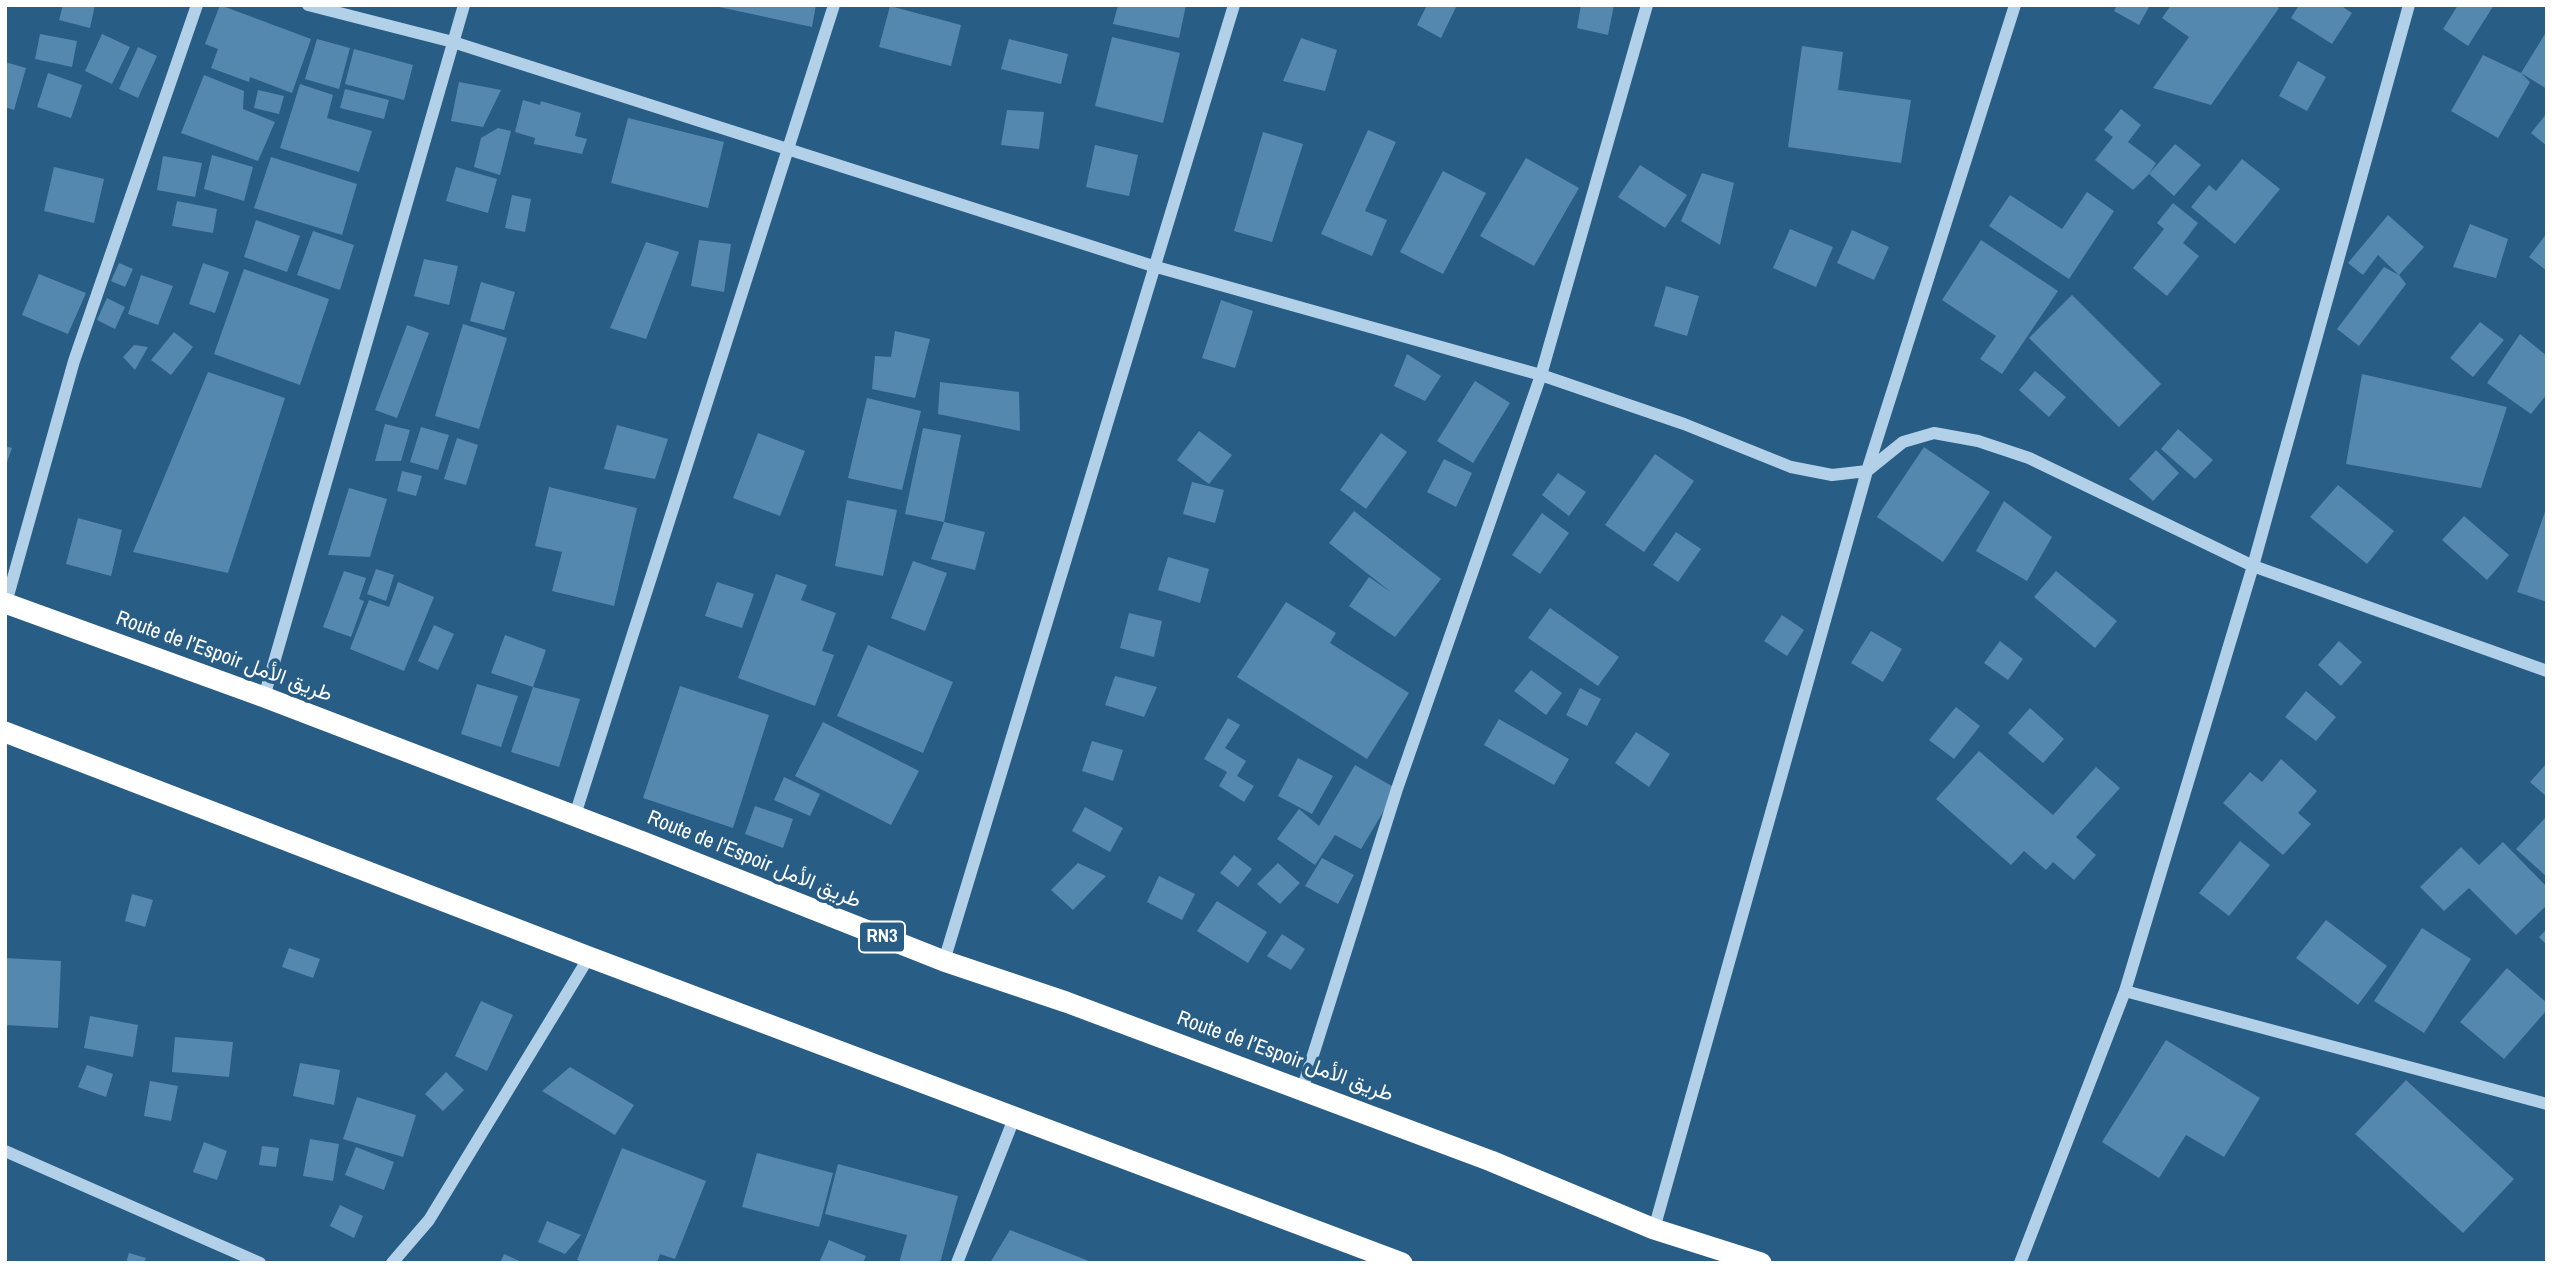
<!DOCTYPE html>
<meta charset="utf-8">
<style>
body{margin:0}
#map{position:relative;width:2552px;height:1268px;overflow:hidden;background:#285d85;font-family:"Archivo Narrow",sans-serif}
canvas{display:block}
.frame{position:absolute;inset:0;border:7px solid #fff;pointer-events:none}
</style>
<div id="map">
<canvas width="2552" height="1268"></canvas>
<div class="frame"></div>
</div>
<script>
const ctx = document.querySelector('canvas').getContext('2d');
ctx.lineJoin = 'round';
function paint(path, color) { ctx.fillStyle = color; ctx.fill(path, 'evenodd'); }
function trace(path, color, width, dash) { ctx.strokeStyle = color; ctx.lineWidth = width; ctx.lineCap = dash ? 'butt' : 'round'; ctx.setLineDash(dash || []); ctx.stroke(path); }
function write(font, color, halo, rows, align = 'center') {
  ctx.font = font + ' "Archivo Narrow",Vazirmatn,sans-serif'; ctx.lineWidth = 7; ctx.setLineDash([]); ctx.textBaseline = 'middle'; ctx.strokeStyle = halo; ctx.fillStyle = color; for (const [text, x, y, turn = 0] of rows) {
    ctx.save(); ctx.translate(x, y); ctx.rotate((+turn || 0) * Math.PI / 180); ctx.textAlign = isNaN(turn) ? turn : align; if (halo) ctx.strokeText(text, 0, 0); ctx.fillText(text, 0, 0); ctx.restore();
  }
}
paint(new Path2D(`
 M63,5h32l-5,23 -31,-8z
 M220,5l91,34 -19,54 -42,-16 -1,5 -38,-14 7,-19 -13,-5z
 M710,5h106l-4,22z
 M1118,5h68l-7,33 -66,-14z
 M1427,5h30l-16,33 -24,-13z
 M1581,5h33l-6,30 -31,-7z
 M2117,5h33l-11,20 -25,-14z
 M2171,5h104l4,3 -68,97 -58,-17 36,-51 -27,-19z
 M2299,5h41l12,8 -20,31 -41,-26z
 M2458,5h36l-26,41 -25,-17z
 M890,6l71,19 -10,41 -72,-19z
 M40,34l37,7 -5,26 -37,-8z
 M102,34l28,13 -18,37 -27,-13z
 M2545,34l2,1v54l-26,-16 9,9 -32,56 -47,-27 32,-56 38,18z
 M1112,37l68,16 -17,70 -68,-17z
 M1301,38l36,12 -12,41 -42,-10z
 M317,39l33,9 -11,41 -34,-10z
 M1009,39l59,15 -7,30 -60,-15z
 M1802,46l41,6 -5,38 73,10 -10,63 -113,-16z
 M138,47l19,9 -19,42 -19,-9z
 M354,49l59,16 -9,35 -59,-16z
 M2298,61l28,16 -19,34 -28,-15z
 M5,62l21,6 -12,42 -9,-3z
 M48,73l34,12 -11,33 -34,-11z
 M204,75l40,16 -1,18 32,13 -17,39 -77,-28z
 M459,82l42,8 -18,37 -32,-6z
 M300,84l33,11 -6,23 45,13 -13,41 -79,-24z
 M345,89l44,11 -5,19 -44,-11z
 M258,90l26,6 -5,18 -25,-6z
 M523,100l17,5 1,-4 40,12 -6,23 12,3 -5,15 -48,-10 1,-6 -20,-6z
 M2121,109l20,16 -13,17 28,21 -7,11 26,-30 26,21 -27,31 -25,-22 -16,16 -38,-30 18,-23 -9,-7z
 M1007,110l37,2 -5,37 -38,-4z
 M2547,113v33l-16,-13z
 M628,118l96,24 -16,66 -97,-25z
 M498,128l13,3 -11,44 -26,-8 7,-29z
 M1368,130l28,12 -31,69 22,9 -15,36 -51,-22z
 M1263,132l40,12 -31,98 -38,-11z
 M1095,145l43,10 -9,41 -43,-9z
 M212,155l41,12 -9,34 -40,-12z
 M163,156l39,7 -7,34 -38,-7z
 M271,157l86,27 -15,51 -88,-27z
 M1526,158l53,30 -45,78 -54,-30z
 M2242,159l38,30 -45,55 -44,-37 18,-22 7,6z
 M1640,165l47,30 -22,33 -47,-31z
 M54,167l50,12 -10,44 -50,-12z
 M456,167l41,12 -9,34 -42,-12z
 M1443,171l43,22 -43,81 -43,-22z
 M1702,173l32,10 -14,62 -39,-24z
 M2087,192l27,19 -45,68 -80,-53 21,-31 52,34z
 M512,195l19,4 -6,33 -20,-4z
 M177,201l40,8 -4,24 -41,-7z
 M2173,203l25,20 -15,20 16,13 -32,40 -34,-28 31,-39 -7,-6z
 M2388,215l36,32 -25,28 -21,-20 -15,20 -15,-12z
 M256,220l44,16 -13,36 -43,-15z
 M2470,224l38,15 -12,39 -43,-11z
 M1790,229l43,18 -17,40 -43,-19z
 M1852,230l37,17 -15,33 -37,-17z
 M313,231l41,14 -14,45 -43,-15z
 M2547,233v38l-18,-14z
 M699,240l32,4 -7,48 -33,-6z
 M1981,240l77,51 -56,83 -22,-15 16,-23 -54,-36z
 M646,242l33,10 -33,87 -36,-11z
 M424,259l34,7 -9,39 -35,-9z
 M119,263l14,6 -8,18 -14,-6z
 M203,263l26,9 -14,41 -26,-9z
 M2384,267l15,8 7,9 -47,62 -22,-17z
 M244,269l85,30 -29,86 -86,-31z
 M39,274l47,19 -18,41 -46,-19z
 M141,275l32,11 -15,39 -30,-11z
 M481,282l34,10 -11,38 -34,-9z
 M1666,286l33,10 -12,40 -33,-10z
 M2072,295l89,89 -42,43 -90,-89z
 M107,298l18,9 -10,22 -18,-9z
 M1221,300l32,11 -18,57 -33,-10z
 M2480,322l24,18 -31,37 -23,-19z
 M463,324l44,14 -28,91 -44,-13z
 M407,325l22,8 -32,85 -22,-8z
 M895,331l35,8 -15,59 -43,-9 3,-33 16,1z
 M174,332l19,15 -22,28 -20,-15z
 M2520,334l27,22v38l-16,20 -44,-31z
 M134,345l14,2 -13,23 -12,-13z
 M1407,354l34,22 -16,25 -31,-15z
 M2035,371l31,26 -17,20 -30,-27z
 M208,372l77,26 -57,175 -95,-21z
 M2362,374l145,33 -26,81 -135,-24z
 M1475,381l35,22 -37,60 -36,-22z
 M940,382l79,10 1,39 -82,-17z
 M867,398l54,13 -19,79 -54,-12z
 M385,424l25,6 -9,31h-26z
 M617,425l51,14 -13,40 -51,-10z
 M421,427l28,8 -11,35 -28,-8z
 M923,428l38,7 -17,87 -39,-8z
 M2178,429l35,31 -18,19 -34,-30z
 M1199,431l33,24 -23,29 -32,-24z
 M758,433l47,18 -25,65 -47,-18z
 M1381,433l26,19 -41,57 -26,-19z
 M457,438l21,7 -12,40 -22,-6z
 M5,446l7,2 -6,17h-1z
 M1924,447l66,45 -47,70 -66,-45z
 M2156,450l23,23 -26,28 -24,-22z
 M1655,454l39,27 -50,71 -39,-27z
 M1444,459l28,14 -16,34 -29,-15z
 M402,471l20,5 -6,20 -19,-5z
 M1558,473l28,19 -17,24 -27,-21z
 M1192,482l32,8 -9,33 -32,-9z
 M2338,485l56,46 -27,33 -57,-47z
 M549,487l88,21 -23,98 -62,-15 10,-39 -27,-6z
 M349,488l38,11 -17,58 -42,-2z
 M847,500l50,10 -14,66 -48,-10z
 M2004,501l48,36 -25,44 -51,-30z
 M2547,506v96l-30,-10z
 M1354,511l87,68 -46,58 -46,-31 20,-29 23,16 -63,-50z
 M1542,513l27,20 -29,41 -28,-19z
 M2464,516l45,39 -22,25 -45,-40z
 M78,518l44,12 -11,46 -45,-12z
 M944,522l41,10 -10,38 -44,-11z
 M1676,532l25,17 -23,33 -25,-17z
 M1168,557l41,12 -9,34 -42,-13z
 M913,561l34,12 -22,58 -34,-13z
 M376,569l18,6 -8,26 -19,-7z
 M344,571l22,7 -7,21 5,2 -13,36 -28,-10z
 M2056,571l61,50 -22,27 -61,-51z
 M776,574l31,11 -6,15 35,13 -14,38 12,4 -19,51 -77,-28z
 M398,582l36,15 -30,74 -54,-22 19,-49 20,7z
 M717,582l37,12 -12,34 -37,-12z
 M1286,602l50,31 -6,10 79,50 -42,66 -130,-82z
 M1550,608l69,49 -21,29 -70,-48z
 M1129,613l33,8 -8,36 -34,-9z
 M1782,615l22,15 -17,26 -23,-15z
 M434,625l20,9 -16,36 -20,-9z
 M1871,631l31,18 -19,33 -32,-19z
 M505,635l41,15 -13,37 -42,-14z
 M2000,641l23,18 -15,21 -24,-17z
 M2339,641l23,21 -21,24 -23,-21z
 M868,645l85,37 -30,71 -86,-37z
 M1531,670l31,23 -16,22 -32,-24z
 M1115,676l42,11 -13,30 -39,-12z
 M477,684l41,12 -17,51 -40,-13z
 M680,686l89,29 -36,113 -90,-30z
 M533,687l47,12 -21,68 -48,-15z
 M1580,688l21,11 -14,27 -21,-11z
 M2306,691l30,26 -20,24 -31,-24z
 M1956,707l24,19 -26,33 -25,-19z
 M2030,708l34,31 -21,24 -35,-30z
 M1228,718l12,7 -15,23 21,13 -9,15 17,10 -10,16 -25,-16 8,-14 -23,-13z
 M1499,719l70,40 -15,26 -70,-40z
 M823,722l96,49 -28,54 -96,-49z
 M1636,732l34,22 -21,33 -34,-24z
 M1092,741l31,9 -10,31 -31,-10z
 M1979,751l74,64 43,-48 24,21 -44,49 20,18 -22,25 -21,-18 -7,8 -22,-19 -13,14 -75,-66z
 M1298,758l35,18 -21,38 -34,-18z
 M2281,759l36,32 -19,22 13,11 -28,31 -60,-52 27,-31 12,10z
 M2547,763v34l-17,-15z
 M1355,765l42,24 -36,60 -26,-14 -20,30 -38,-26 22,-30 20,17z
 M784,777l36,17 -10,22 -36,-16z
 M755,806l38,13 -10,29 -38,-14z
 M1085,807l38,21 -13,24 -38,-21z
 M2547,816v61l-31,-28z
 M2240,841l30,24 -41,51 -30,-23z
 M2503,842l44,45v18l-31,30 -47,-47 -25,23 -24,-24 41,-40 18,18z
 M1234,855l18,14 -14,18 -18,-14z
 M1322,858l32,17 -16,29 -33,-18z
 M1078,863l28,13 -33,34 -22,-20z
 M1278,863l22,20 -20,21 -23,-20z
 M1159,876l36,18 -13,26 -35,-18z
 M132,894l21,6 -8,27 -20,-6z
 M1217,901l50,31 -19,31 -51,-32z
 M2326,920l61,46 -29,39 -62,-47z
 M2422,928l49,31 -47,74 -50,-32z
 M2547,929v16l-8,-8z
 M1282,934l23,15 -14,21 -24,-14z
 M289,948l31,11 -7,19 -31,-11z
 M5,958l56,3 -3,67 -53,-3z
 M2507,968l40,35v7l-43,49 -44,-37z
 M481,1001l32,14 -26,56 -32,-15z
 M90,1016l48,9 -5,32 -49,-9z
 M175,1037l58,5 -4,35 -57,-5z
 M2166,1040l94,58 -36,59 -38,-22 -27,43 -57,-36z
 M300,1063l40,7 -6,35 -41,-9z
 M87,1065l26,9 -7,23 -28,-10z
 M570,1067l64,38 -19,30 -73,-44z
 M446,1072l18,18 -21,21 -18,-17z
 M2406,1080l108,99 -51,54 -108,-99z
 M150,1081l28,5 -7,35 -27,-5z
 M357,1097l59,18 -13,42 -60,-18z
 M310,1139l29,5 -6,37 -30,-5z
 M204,1142l23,9 -10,29 -24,-8z
 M262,1146l17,2 -3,19 -17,-2z
 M356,1147l38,15 -10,28 -39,-15z
 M622,1148l84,33 -31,78 -15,-5 -3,9h-73l-7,-3z
 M757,1153l76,20 -14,54 -77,-20z
 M838,1164l120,32 -18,67h-41l8,-28 -82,-21z
 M340,1205l23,11 -9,22 -24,-12z
 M547,1221l34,14 -16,19 -27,-12z
 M1010,1230l84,33h-104z
 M829,1240l37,16 -3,7h-44z
 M129,1253l17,5 -2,5h-18z
 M504,1254l20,9h-24z`), '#5488af');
trace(new Path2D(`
 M308,5l145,37 700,224 388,109 143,49 107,43 41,8 35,-4 36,-29 31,-9 44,8 51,17 224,108 294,105
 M6,603l68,-242 123,-356
 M264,697l200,-692
 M575,815l259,-810
 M944,961l290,-956
 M2125,991l422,113
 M1302,1090l95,-301 144,-414 106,-370
 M5,1151l255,112
 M1654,1229l213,-758 148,-466
 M392,1263l37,-43 160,-263
 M957,1263l58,-147
 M2020,1263l105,-272 128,-425 156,-561`), '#b2d1e8', 12);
trace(new Path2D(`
 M5,603l259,94 379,145 301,119 122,41 425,159 163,68 107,34
 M5,732l584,225 813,306`), '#fff', 21);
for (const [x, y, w] of [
 [882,937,46]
]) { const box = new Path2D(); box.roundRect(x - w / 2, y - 15.5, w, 31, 5); ctx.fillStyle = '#285d85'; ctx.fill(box); trace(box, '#fff', 2); }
write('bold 19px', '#fff', null, [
 ["RN3",882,937]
]);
write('21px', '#fff', '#285d85', [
 ["Route de l’Espoir طريق الأمل",224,657,20],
 ["Route de l’Espoir طريق الأمل",754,860,22],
 ["Route de l’Espoir طريق الأمل",1285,1057,20]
]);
</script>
